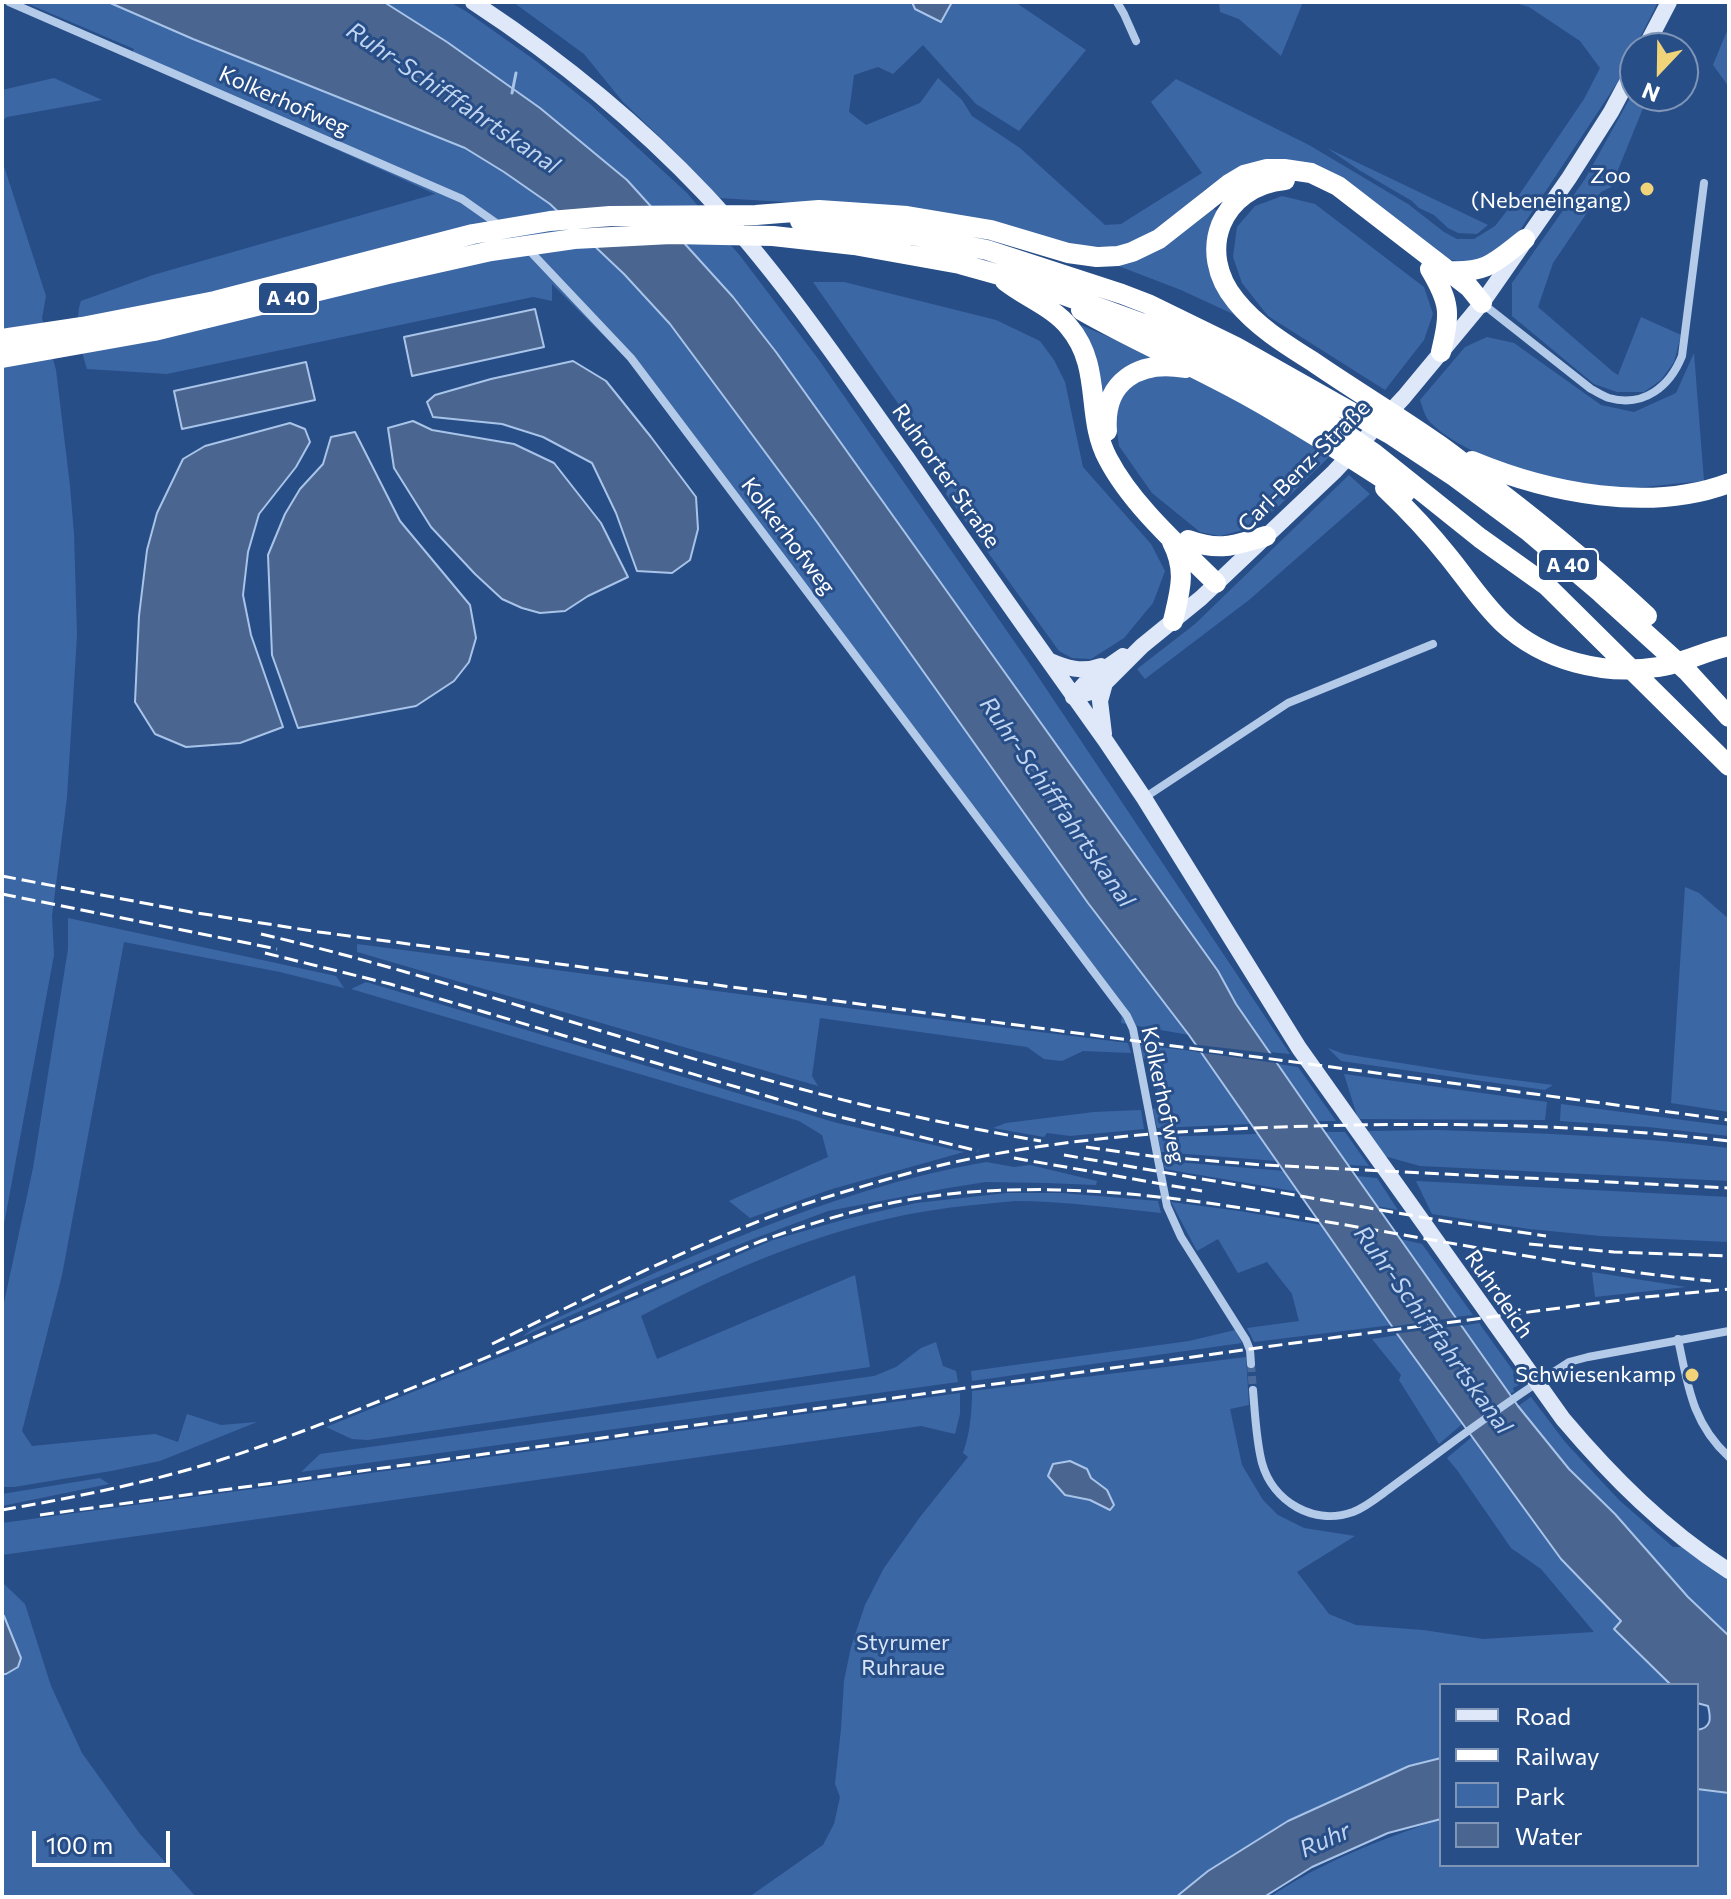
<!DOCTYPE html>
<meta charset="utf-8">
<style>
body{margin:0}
#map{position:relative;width:1731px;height:1899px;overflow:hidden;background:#284e88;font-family:Commissioner,sans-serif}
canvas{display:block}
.frame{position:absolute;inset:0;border:4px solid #fff;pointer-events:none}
.legend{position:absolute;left:1439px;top:1683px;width:260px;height:184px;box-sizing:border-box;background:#284e88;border:2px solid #7e95b8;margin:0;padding:10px 14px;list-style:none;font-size:24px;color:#fff}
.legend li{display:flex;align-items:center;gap:16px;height:40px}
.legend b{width:40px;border:2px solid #7e95b8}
.north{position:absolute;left:1619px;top:32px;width:80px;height:80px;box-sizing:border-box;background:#284e88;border:2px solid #7e95b8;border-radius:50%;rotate:202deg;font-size:22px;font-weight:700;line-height:32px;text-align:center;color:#fff}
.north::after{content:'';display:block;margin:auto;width:28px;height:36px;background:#f1d37a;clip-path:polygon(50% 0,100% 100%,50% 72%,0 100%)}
.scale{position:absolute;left:32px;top:1831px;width:138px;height:36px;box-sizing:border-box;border:4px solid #fff;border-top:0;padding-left:10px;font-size:24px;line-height:28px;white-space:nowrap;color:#fff;-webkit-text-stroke:6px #284e88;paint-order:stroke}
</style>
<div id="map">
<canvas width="1731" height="1899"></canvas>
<div class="frame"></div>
<ul class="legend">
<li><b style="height:10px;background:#dee8f8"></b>Road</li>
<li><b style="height:10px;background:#fff"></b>Railway</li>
<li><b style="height:22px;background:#3c67a5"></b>Park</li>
<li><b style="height:22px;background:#4a658f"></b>Water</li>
</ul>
<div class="north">N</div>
<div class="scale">100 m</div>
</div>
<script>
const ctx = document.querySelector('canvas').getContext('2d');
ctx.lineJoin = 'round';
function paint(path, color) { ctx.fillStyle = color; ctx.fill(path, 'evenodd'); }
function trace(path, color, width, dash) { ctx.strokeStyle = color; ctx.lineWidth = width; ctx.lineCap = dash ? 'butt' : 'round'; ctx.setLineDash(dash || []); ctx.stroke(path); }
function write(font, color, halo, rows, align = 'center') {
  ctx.font = font + ' Commissioner,sans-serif'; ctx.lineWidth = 6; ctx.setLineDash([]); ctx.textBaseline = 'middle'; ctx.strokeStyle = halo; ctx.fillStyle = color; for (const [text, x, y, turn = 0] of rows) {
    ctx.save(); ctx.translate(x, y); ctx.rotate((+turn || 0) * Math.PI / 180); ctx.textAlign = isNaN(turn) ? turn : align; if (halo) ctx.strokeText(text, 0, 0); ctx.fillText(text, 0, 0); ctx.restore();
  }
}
paint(new Path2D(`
 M24,2h84l85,37 272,109 39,24 46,32 75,70 45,50 147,198 271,381 101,132 -68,-12 1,-9 -494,-654 -76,-76v17l-19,-4 -366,77 -80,-5c-6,-19 -13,-50 -6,-68l72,-26 282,-81 -255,-115 -50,-20 4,-10z
 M384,2h66l17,10 69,49 54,43 97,89 54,64 78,103 208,300 263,394 -21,-2 -33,-48 -18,-33 -442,-619 -43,-55 -106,-117 -87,-72 -93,-66z
 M513,2h502l71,48 -67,81 -43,-27 -53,-59 -30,29 -15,-7 -24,8 -5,37 17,13 54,-22 18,-25 24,22 10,16 48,32 85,77 16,-1 81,-51 -51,-71 25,-23 133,66 99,59 36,28 13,7h17l21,-13 22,-28 67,-99 16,-31 -20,-27 -51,-34 -17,-5h146l-41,81 -97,147c-30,27 -36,38 -77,28l-114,-85 -91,-5 -32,21 -53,45 -34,13 -46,-2 -157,-35 -197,-12 -52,-54 -44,-42 -39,-48z
 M1219,2h84l-22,54 -42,-37 -19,-7z
 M1729,26v61l-16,-22z
 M54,78l48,22 -95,17 -5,4v-31z
 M1635,89v7h13l-37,91 -10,5 -48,71 -15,44 74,64 6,4 23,-58 40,18 -7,27 -13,18 -17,12h-27l-23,-8 -82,-68v-33l73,-104z
 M1327,148l161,77 -11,9 -19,-1 -10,-5 -14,-13 -15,-7 -7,-7 -53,-31z
 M2,160l44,136 -4,22 14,52 14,116 4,48 3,101 -10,162 -15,119 2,39 -52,280z
 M1282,196l33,8 109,83 9,27 -9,26 -39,50 -117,-74 -26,-33 -9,-26 4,-30 18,-21z
 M1211,206l8,7 -11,25 36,81 -63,-29 -73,-28z
 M813,282h31l152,38 44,21 14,19 11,22 18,85 68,77 14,27 -12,32 -29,35 -33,21 -19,-1 -13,-7 -113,-157 5,-15z
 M1078,324l85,36 -59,45z
 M1487,337l27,6 87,62 33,7 42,-19 18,-40 10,128c-28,2 -57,7 -86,7 -52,0 -151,-28 -188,-66 -5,-5 -7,-14 -10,-22l45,-53z
 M1185,375l54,25 91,56 -50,49 -26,22 -34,9 -20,-4 -48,-39 -33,-47 -4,-30 10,-25 23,-15z
 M1349,475l21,19 -121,106 -104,79 -8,-10 58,-45z
 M1685,887l14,6 30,26v193l-58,-9z
 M68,918l268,58 8,12 -64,-16 -156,-30 -62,333 -40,156 10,15 123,-12 23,8 9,-28 34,11 36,-3 -97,39 -49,10 -97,16h-12v-175l31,-144 35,-219z
 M357,944l466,61 305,38 3,10 -48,-2 -21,10 -18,-2 -17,-12 -207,-29 -8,58 6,10 -461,-134z
 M366,982l471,141 127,29 -132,37 -82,29 -21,-17 99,-44 -6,-22 -23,-14 -448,-132z
 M1141,1045l60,7 50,72 -94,4 -4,-19 8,-1 -9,-46 -9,-4z
 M1328,1048l16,6 132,21 77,10 -8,5 -204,-29z
 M1278,1064l20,3 38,54h-19z
 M1344,1074l203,28 -2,18 -187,-1z
 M1561,1104l168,22v10l-81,-9 -88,-6z
 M1141,1110l3,19 -74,7 -23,-3 -3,4 -51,-9 13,-5 88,-11z
 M1437,1130c97,3 195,6 292,18v33l-309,-15 -36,-10 -17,-25z
 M1325,1132h20l24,34 -21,-1z
 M1257,1134l20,27 -116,-9 -3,-15z
 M1163,1161l122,10 14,21 -134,-23z
 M986,1162l28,5 16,-2 67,16 -1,4 -50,-2 -60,-1 -38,6 -120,23 -75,28 -107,43 -124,55 9,-7c147,-68 294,-140 455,-168z
 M1356,1176l21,2 21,32 -22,-4z
 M1416,1181l313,16v45l-128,-6 -72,-7 -97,-15z
 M1007,1193h55l96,8 3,12c-48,-5 -97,-12 -146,-12 -14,1 -28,3 -42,4 -119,11 -228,56 -332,111l16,43 198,-84 15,92 -502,73 -16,-1 -26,-12 188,-76 259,-111 73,-21 70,-16z
 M1171,1202l68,9 82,14 71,100 -138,17 -7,-14 52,-7 -7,-27 -25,-32 -29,11 -20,-34 -21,12z
 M1400,1239l22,5 51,71 -18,2z
 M1592,1272l94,15 -91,10z
 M1479,1323l35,49 -1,4 6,9 -6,3 1,4 -5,2 -48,-68z
 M1235,1330l7,13 -270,38 -1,-10 218,-30z
 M1398,1335l64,89 -23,20 -40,-64 2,-5 -29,-36z
 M936,1342l7,24 13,5 2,11 -657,90 19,-18 554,-78 22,-9 25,-19z
 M1246,1357l3,48 -19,4 12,56 21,35 15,15 26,13 51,8 -58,36 32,42 27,11 67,5 60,9 111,-7 -53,-63 -30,-21 -54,-78 -10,-12 25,-21 89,122 61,63 -7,7 56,56h-230v73l-32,8 -121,55 -80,50 -32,26h-427l74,-52 11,-21 6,-27 -5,-13 6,-55 3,-48 7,-34 14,-42 19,-37 36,-51 48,-60 -5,-4c7,-20 9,-40 9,-62z
 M960,1393v21l-5,20 -34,-8 -919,129v-32z
 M1531,1397l34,45 54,58 54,47h13l43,31v58l-41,-39 -73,-83 -46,-45 -51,-63z
 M100,1478l9,6 -107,22v-12z
 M2,1582l23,22 26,82 31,67 58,81 56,63h-194z
 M1697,1789l32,4v104h-459c51,-35 112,-58 171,-78v46h256z`), '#3c67a5');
const water = new Path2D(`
 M108,2h276l63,40 93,66 87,72 106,117 43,55 442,619 18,33 81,117 201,285 51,63 46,45 73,83 41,39v157l-32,-4v-59c15,-2 14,-12 11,-24l-11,-3v-18h-26l-57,-56 7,-8 -60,-62 -163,-224 -209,-300 -101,-132 -271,-381 -147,-198 -46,-50 -74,-70 -46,-32 -39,-24 -272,-109z
 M912,2h40l-11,20 -26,-13z
 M535,309l9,38 -132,29 -8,-39z
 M573,361l33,20 45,56 45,60 2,32 -8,31 -18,13 -35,-2 -21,-58 -24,-50 -49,-26 -41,-13 -69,-7 -6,-15 8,-7 56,-16z
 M306,362l9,38 -133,29 -8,-38z
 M413,421l19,9 82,14 40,19 47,60 27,54 -40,19 -23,15 -25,2 -18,-5 -20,-9 -27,-25 -44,-47 -37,-59 -6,-40z
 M290,423l15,6 5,13 -14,25 -37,47 -11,38 -5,43 8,40 32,92 -43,16 -54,4 -31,-13 -20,-32 4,-86 8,-66 10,-37 26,-54 22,-13z
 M355,432l45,89 70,84 6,33 -7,24 -15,19 -38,25 -118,22 -26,-73 -4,-100 17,-41 15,-25 23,-25 8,-27z
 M1070,1461l17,8 4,9 16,12 7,15 -4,5 -20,-10 -25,-5 -17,-19 5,-12z
 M2,1615l2,1 17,42 -3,9 -12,7h-4z
 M1441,1758v61l-53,14 -76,34 -48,30h-88l32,-26 80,-50 121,-55z`);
paint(water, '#4a658f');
trace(water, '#a9c4e9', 2);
paint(new Path2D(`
 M1190,1044l86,10 7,10 -87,-12z
 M1460,1317l5,8 -72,9 -4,-7z`), '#284e88');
trace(new Path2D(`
 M512,93l4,-20`), '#a9c4e9', 3);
trace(new Path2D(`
 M1251,1364l2,26`), '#48699a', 8, [8, 4]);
trace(new Path2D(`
 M9,2l453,197 37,26
 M1117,2l7,12 12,27
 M528,249l103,109 496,658 6,13 34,177 14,31 65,103 4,10 1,14
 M1483,304l108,85c6,3 12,7 18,9 35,10 61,-12 73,-42l22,-173
 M1144,798l144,-95 145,-59
 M1678,1339c10,47 14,84 51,118
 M1253,1390c2,23 3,50 9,73 11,39 52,63 91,49 13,-5 25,-15 36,-23 16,-12 33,-24 49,-36 43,-32 87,-63 131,-91l19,-5 141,-26`), '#b4cae9', 8);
trace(new Path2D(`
 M473,2c84,55 163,119 232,192 76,81 138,174 202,264 65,95 131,188 198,282l39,58 155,250 264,371c49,58 102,111 166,152
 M1645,48l24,-46
 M1048,660c18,8 34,13 53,6
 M1073,697l18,-5 14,-9 37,-37 59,-48 133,-126 70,-75 78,-94 87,-125 42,-66 24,-45
 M1073,697l14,-16 36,-25
 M1104,734l-4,-33 5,-18`), '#dee8f8', 16);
trace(new Path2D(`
 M1285,180c-64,6 -90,72 -49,121 20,25 49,43 76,60 42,29 86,55 127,84 20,14 39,30 58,45 52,40 102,81 150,126
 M800,221l112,14 75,15 135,44 26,10 88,43 154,87 65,43 73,54 73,62 86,78 42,46
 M1430,269c21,35 20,44 11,83
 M1448,271c40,2 47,-9 77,-32
 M1005,281c20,16 48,26 64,46 34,40 16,90 39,132 24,46 72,88 108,124
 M1081,310c54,31 111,55 165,85 54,30 107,64 159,98
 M2,339l80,-12 133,-26 258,-67 77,-13 60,-5 146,-1 63,-5 88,6 84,14 77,23 29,4 21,-1 14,-4 27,-13 70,-55 15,-9 23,-6h17l27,4 27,13 131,101 13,16
 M2,358l152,-27 234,-57 103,-23 83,-12 97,-5 102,2 81,9 106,19 79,22 110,40 86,42 88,50 52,36 105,84 66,47 183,181
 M1107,431c-4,-50 32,-71 78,-63
 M1472,461c77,32 177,52 257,22
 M1385,488c22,21 44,44 63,68 18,22 34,47 55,67 41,38 101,53 155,44 24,-3 47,-16 71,-21
 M1188,540c33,12 46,5 78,-4
 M1172,542c15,29 8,49 1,79`), '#fff', 20);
trace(new Path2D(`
 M2,876l189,36 128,20 1410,188
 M2,894l275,55
 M261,934c205,48 402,123 607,172 57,13 115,25 173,35
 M265,953l125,31 434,129 154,38
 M1086,1147l65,9 112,9 466,23
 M1064,1155l380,66 102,15
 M1014,1158l188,33
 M1529,1244l85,8 115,4
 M492,1344c99,-48 200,-99 304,-137 30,-10 61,-19 92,-28 138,-40 282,-49 425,-53 139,-4 278,-1 416,15
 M2,1510c52,-9 104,-19 155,-32 80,-20 158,-51 235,-82 124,-49 245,-104 369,-155 61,-22 123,-40 188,-47 121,-13 242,5 361,25 134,22 267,49 401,62
 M40,1515l1298,-178 298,-39 93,-9`), '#fff', 3, [14, 6]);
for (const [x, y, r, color] of [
 [1647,189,8,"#f1d37a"],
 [1692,1375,8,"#f1d37a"]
]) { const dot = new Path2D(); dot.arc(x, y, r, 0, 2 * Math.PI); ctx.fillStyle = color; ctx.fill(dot); trace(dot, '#284e88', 3); }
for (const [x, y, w] of [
 [288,298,60],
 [1568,565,60]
]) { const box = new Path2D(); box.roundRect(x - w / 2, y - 16, w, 32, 6); ctx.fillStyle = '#284e88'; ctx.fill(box); trace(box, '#fff', 2); }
write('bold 20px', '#fff', null, [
 ["A 40",288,298],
 ["A 40",1568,565]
]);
write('22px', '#fff', '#284e88', [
 ["Kolkerhofweg",284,101,24],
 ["Carl-Benz-Straße",1304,466,-45],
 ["Ruhrorter Straße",946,476,55],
 ["Kolkerhofweg",788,536,53],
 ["Kolkerhofweg",1163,1095,78],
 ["Ruhrdeich",1499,1294,55]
]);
write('22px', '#fff', '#284e88', [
 ["Zoo",1631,176],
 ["(Nebeneingang)",1631,201],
 ["Schwiesenkamp",1676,1375]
], 'right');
write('22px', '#d8e5f7', '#284e88', [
 ["Styrumer",903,1643],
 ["Ruhraue",903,1668]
]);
write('italic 24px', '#c0d4f0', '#284e88', [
 ["Ruhr-Schifffahrtskanal",453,98,34],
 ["Ruhr-Schifffahrtskanal",1057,802,55],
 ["Ruhr-Schifffahrtskanal",1433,1330,54],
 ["Ruhr",1325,1840,-24]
]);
</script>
